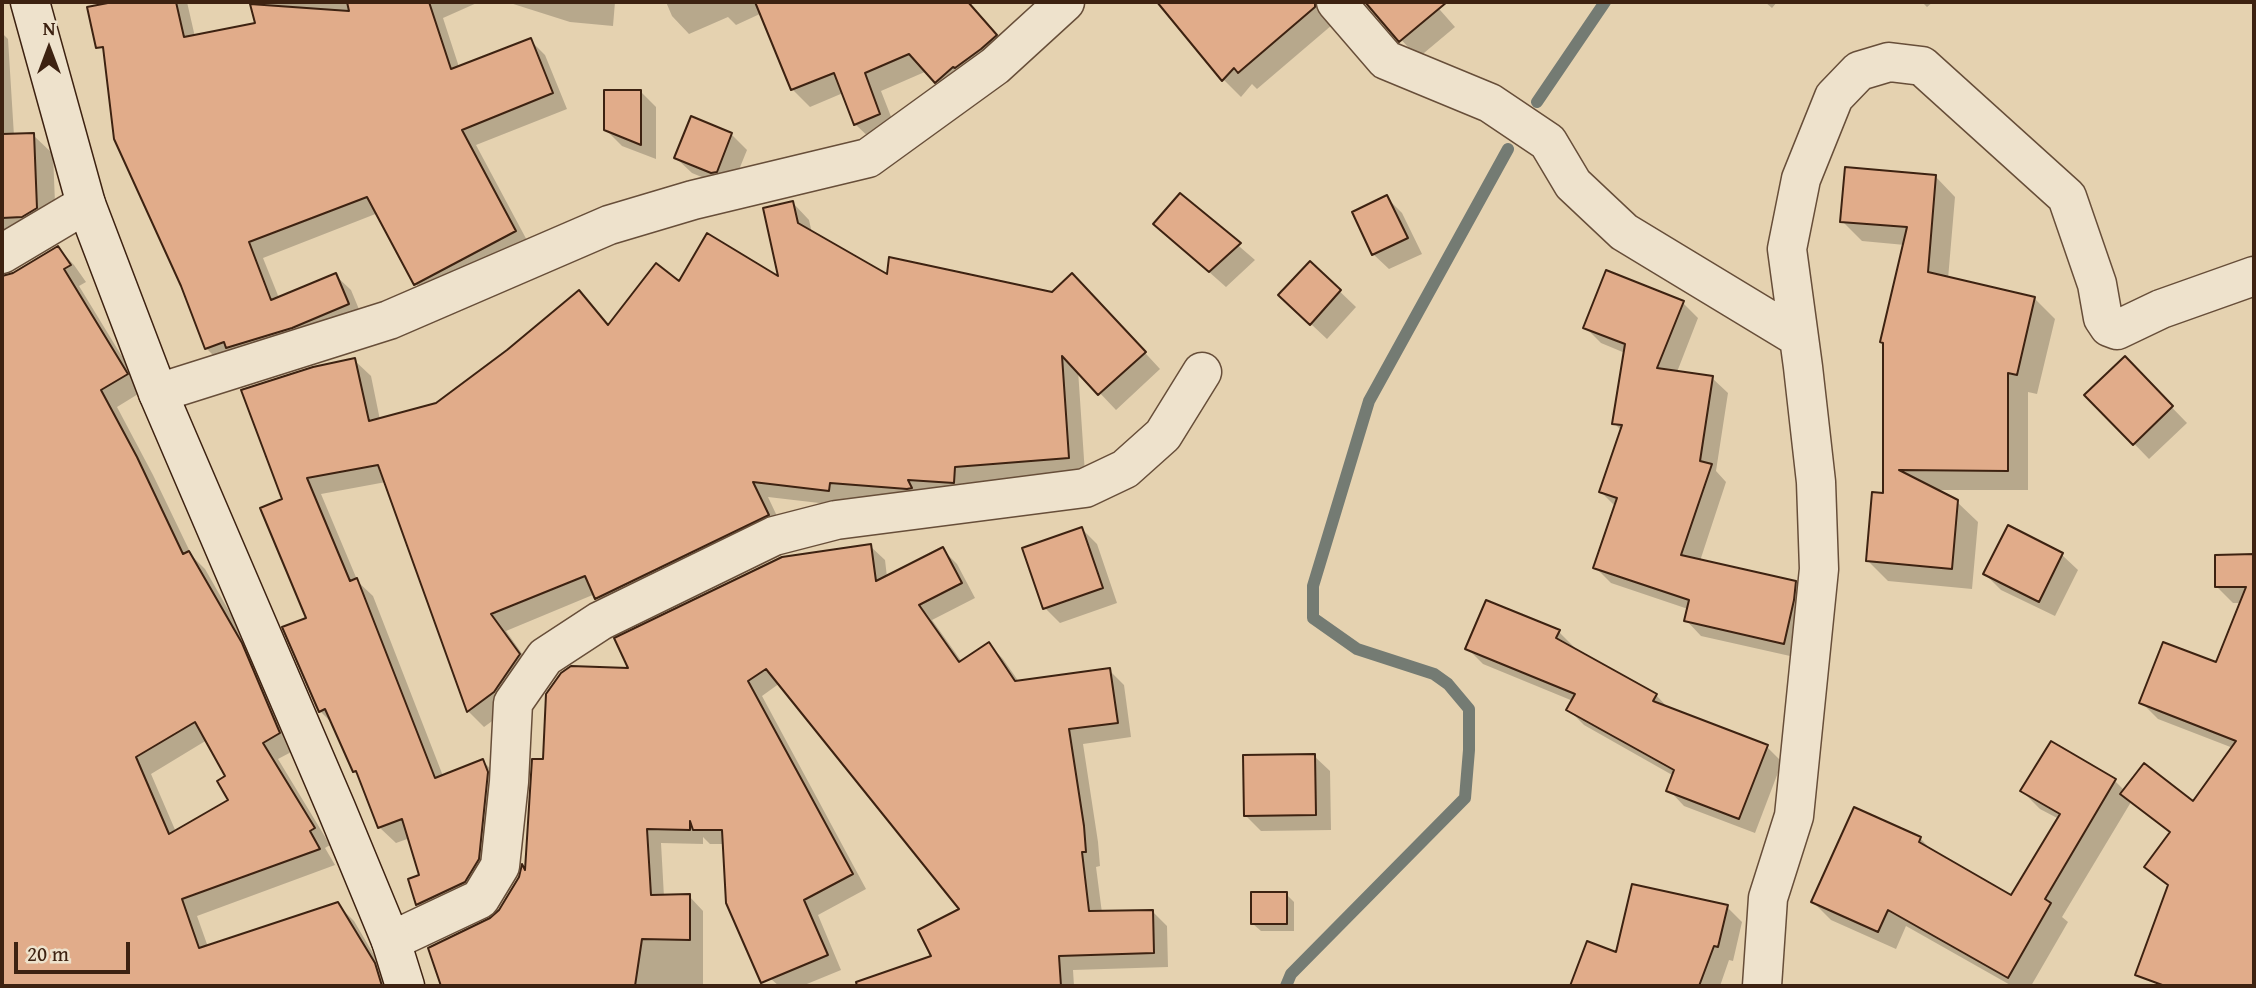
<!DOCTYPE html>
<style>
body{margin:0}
#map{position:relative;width:2256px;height:988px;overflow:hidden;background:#e5d2b0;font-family:"Gentium Book Plus",serif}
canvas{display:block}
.frame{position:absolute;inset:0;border:4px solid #3d2211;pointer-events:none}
.north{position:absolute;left:14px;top:14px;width:70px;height:70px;-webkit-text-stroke:5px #eee2cc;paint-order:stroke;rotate:0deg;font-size:19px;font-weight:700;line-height:28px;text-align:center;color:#3d2211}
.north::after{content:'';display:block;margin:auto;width:24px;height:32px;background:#3d2211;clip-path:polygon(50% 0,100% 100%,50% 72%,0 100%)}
.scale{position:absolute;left:14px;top:942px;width:116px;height:32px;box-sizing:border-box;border:4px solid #3d2211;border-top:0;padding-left:9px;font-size:21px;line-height:24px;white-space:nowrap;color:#3d2211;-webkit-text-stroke:5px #eee2cc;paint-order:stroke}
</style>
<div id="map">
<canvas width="2256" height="988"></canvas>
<div class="frame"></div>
<div class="north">N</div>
<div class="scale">20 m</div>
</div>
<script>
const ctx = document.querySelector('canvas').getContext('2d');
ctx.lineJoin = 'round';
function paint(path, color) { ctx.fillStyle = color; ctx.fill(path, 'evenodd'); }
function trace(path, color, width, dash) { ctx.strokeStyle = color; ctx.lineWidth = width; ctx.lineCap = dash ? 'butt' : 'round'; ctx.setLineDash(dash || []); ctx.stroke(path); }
paint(new Path2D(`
 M151,2h36l8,35 63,-13 -7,-22h228l-36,16 16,49 71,-27 15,15 22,54 -91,36 54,101 -99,53 -15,-15 -38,-71 -115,45 16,40 56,-23 16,15 12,29 -141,45 -16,-16 -48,-244z
 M507,2h108l-2,24 -43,-4z
 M666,2h304l2,2 -1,1 42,48 -59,46 -27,-28 -46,20 16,41 -24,9 -18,-17 -12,-31 -33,14 -18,-18 -30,-76 -26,12 -8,-8 -39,17 -17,-18z
 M1159,2h181l-8,23 -75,64 -5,-5 -11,13 -17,-17z
 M1367,2h66l22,25 -37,31z
 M1765,2h12l-5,6z
 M1922,2h11l-6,5z
 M2,33l6,6 6,97 19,-1 20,19 3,73 -54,11z
 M640,91l16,16v52l-34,-13 -16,-16z
 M731,134l16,16 -15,37 -4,1 -36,-15 -16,-15z
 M1935,176l20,21 -7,82 87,20 20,20 -18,75 -9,-2v98h-94l23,12 21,20 -6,67 -84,-8 -21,-21 18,-65v-149l-4,-4 24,-97 -43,-4 -20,-20z
 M1180,195l75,65 -29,27 -71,-63z
 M1386,197l16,16 20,41 -33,15 -16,-15z
 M793,203l16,17 3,13 77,44 163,17 36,-3 72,78 -44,41 -38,-40 7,104 -114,9 -1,15 -46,6 -78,-6 -1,8 -77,-9 16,34 -171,83 -18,-20 -89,37 29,41 -25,36 -26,19 -16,-16 -82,-229 -65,12 37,88 15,14 70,180 40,-15 16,17 -5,98 -60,44 -16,-16 3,-28 -11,-38 -14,5 -17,-16 -19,-50 -5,-6 -21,-46 -14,-14 -12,-92 -24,-119 70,-140 17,16 9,44 57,-15 71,-54 71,-59 30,34 70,-43 101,-3z
 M58,248l16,17 12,17 -7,4 64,105 -26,16 36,68 39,81 13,13 53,93 37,88 -17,9 52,86 -5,3 10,17 -138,51 11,31 129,-43 17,17 37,63 -3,2h-386v-708l11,-3zM207,740l21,37 3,24 -55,31 -25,-58z
 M1310,263l46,44 -29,32 -31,-29z
 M1683,303l15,15 -21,54 35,6 16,15 -12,78 10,11 -26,79 95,22 16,16 -12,59 -98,-22 -15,-16 2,-11 -77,-26 -16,-16 21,-60 -15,-15 21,-61 -8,-8 11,-70 -24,-10 -16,-16z
 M2125,359l62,64 -38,36 -62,-64z
 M2009,528l53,27 16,15 -23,46 -54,-26 -16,-16z
 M1082,529l15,15 20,59 -57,20 -15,-15z
 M870,546l15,14 2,17 55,-28 15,15 18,34 -43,22 30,42 27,-18 14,15 16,23 90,-12 15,15 7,52 -48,7 15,98 2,24 -4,1 6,46 50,-2 15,15 1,41 -95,3 1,16h-215l-1,-3 75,-26 29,-47 -182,-227 -18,13 104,193 -48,26 23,55 -39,16h-23l-8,-7 -47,-135h-14l-7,-7v7l-42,-1 3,54 25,-1 14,15v75h-260l-13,-37 61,-29 9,-9 20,-33 3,-11 3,3 19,-109 86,-91z
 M2216,556h38v429l-37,-15 -8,16h-50l-6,-6 34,-133 -56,-45 -69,115 6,5 -37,64h-19l-106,-60 -10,23 -65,-29 -18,-18 107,-64 15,16 77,44 47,-79 -19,-10 -18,-18 29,-48 64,38 10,10 69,12 39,-55 -75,-29 -17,-17 76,-37 25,-62h-9l-17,-17z
 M1559,632l15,15 -1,3 83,45 14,15 97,37 15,15 -27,71 -71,-27 -15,-16 5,-14 -90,-51 -16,-16 5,-8 -90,-37 -16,-16z
 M1314,756l16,15 1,59 -70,1 -16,-16z
 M1286,894l8,8v29h-33l-8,-7z
 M1727,907l15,15 -9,39 -4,-1 -9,26h-148l16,-43 29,11z`), '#0003');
trace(new Path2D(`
 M1537,102l68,-100
 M1286,986l5,-12 174,-176 4,-48v-41l-21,-25 -14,-10 -77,-25 -44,-31v-32l56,-185 139,-252`), '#747b73', 12);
const building = new Path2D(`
 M113,2h63l8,35 71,-14 -5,-19 99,7 -2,-9h82l22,67 80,-31 22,55 -91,37 54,101 -102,54 -47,-88 -118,45 22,58 65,-27 13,31 -57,24 -66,20 -2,-6 -19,7 -24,-63 -67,-147 -11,-92 -7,1 -9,-41z
 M755,2h213l29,33 -16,14 -26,19 -2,-1 -18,16 -26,-29 -44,19 15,41 -26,11 -20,-52 -43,17z
 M1157,2h158v5l-77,66 -4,-5 -12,13z
 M1365,2h82l-48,40z
 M604,90h37v55l-37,-15z
 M691,116l41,17 -15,39 -6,1 -37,-15z
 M34,133l3,75 -15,9 -20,1v-84z
 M1845,167l91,8 -8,97 107,25 -18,78 -9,-2v98l-109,-1 59,30 -6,69 -86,-8 6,-69 11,1v-150l-3,-1 27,-115 -67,-5z
 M1180,193l61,50 -32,29 -56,-48z
 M1387,195l21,43 -36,17 -20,-43z
 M793,201l5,22 89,51 2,-17 163,35 20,-19 74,79 -48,43 -36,-39 7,102 -114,9 -1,16 -46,-3 4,8 -5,1 -77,-6 -1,8 -76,-9 16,33 -174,84 -10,-23 -94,38 29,40 -26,38 -27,20 -89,-247 -71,13 43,103 7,-3 78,200 48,-19 5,13 -9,87 -14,23 -49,23 -8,-26 11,-4 -17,-56 -24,9 -22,-57 -3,1 -28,-63 -6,3 -37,-85 24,-9 -46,-110 22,-9 -41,-109 72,-23 42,-9 14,63 67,-18 71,-53 72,-60 29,35 48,-62 23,18 28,-48 71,43 -15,-68z
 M58,246l13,19 -7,4 64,105 -27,16 36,67 46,97 6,-3 53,92 38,90 -17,10 52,85 -5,3 10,18 -138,50 17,49 139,-46 37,61 7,23h-380v-710l11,-3zM195,722l30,54 -8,5 11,19 -59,34 -33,-77z
 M1310,261l31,29 -31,35 -32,-30z
 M1606,270l78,31 -27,67 56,8 -13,85 12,3 -31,91 115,26 -2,19 -10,44 -100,-23 5,-21 -96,-32 24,-70 -18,-6 23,-67 -10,-1 13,-80 -42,-16z
 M2125,356l48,50 -40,39 -49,-50z
 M2008,525l55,28 -24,49 -56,-28z
 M1082,527l21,61 -60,21 -21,-61z
 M871,544l5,37 67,-34 19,36 -43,22 40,57 30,-20 26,39 95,-13 8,55 -49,6 15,97 2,26h-4l7,59 64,-1 1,43 -95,3 2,30h-204l-1,-4 75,-26 -13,-26 41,-21 -193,-240 -18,12 105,193 -49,26 24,55 -67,28 -35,-80 -4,-73h-29l-3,-9v9l-43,-1 4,66 39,-1v46l-48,-1 -7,47h-194l-13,-38 62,-30 9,-8 20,-33 3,-13 3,6 7,-111h11l3,-65 15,-21 10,-7 57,2 -14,-30 168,-81z
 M2254,554v432h-89l-30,-11 33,-90 -24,-18 26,-35 -50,-38 24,-31 49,38 43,-60 -97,-38 24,-61 53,20 30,-75h-31v-32z
 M1486,600l74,30 -4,8 101,56 -4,7 115,44 -29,74 -73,-28 8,-21 -108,-60 9,-16 -110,-45z
 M2051,741l65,38 -71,120 6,4 -43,75 -120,-68 -10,22 -67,-30 43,-95 67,30 -2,5 92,53 49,-81 -40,-23z
 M1315,754l1,61 -72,1 -1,-61z
 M1632,884l96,21 -10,42 -4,-1 -15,40h-129l17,-45 29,11z
 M1251,892h36v32h-36z`);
paint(building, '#e1ac8a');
trace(building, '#3d2211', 2);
const street = new Path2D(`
 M1336,2l50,58 104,43 58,39 25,42 51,48 175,106
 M2,254l84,-50
 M158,393l231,-73 220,-95 84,-25 175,-42 127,-92 70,-64
 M391,941l89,-42 20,-33 9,-84 4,-79 32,-46 55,-36 174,-85 62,-16 249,-32 40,-19 38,-34 39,-63
 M1762,986l6,-88 26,-82 25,-247 -3,-87 -13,-115 -16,-118 14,-70 33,-82 25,-26 30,-9 33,4 145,131 30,87 6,34 6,9 8,3 44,-21 93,-33`);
const secondary = new Path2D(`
 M30,2l56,202 72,189 178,415 55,133 14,45`);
trace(street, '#674e39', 41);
trace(secondary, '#3d2211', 41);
trace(street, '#eee2cc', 38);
trace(secondary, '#eee2cc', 38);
</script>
